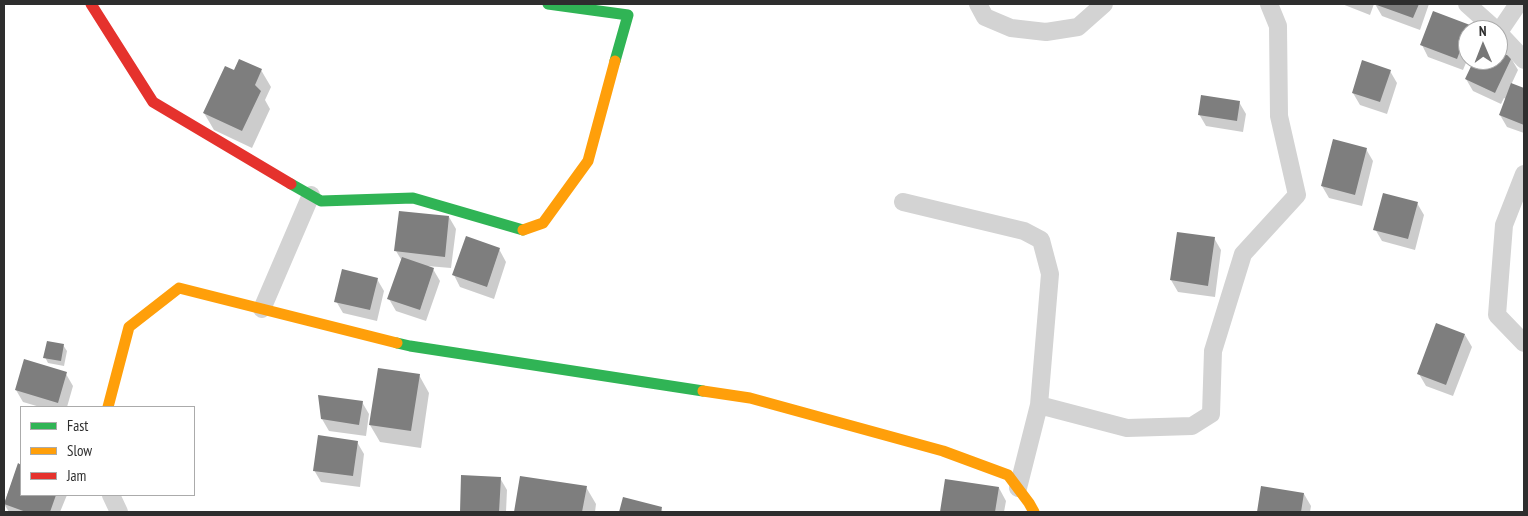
<!DOCTYPE html>
<style>
body{margin:0}
#map{position:relative;width:1528px;height:516px;overflow:hidden;background:#fff;font-family:"PT Sans Narrow",sans-serif}
canvas{display:block}
.frame{position:absolute;inset:0;border:5px solid #2e2e2e;pointer-events:none}
.legend{position:absolute;left:20px;top:406px;width:175px;height:90px;box-sizing:border-box;background:#fff;border:1px solid #ababab;margin:0;padding:6px 9px;list-style:none;font-size:15px;color:#2e2e2e}
.legend li{display:flex;align-items:center;gap:10px;height:25px}
.legend b{width:25px;border:1px solid #ababab}
.north{position:absolute;left:1458px;top:20px;width:50px;height:50px;box-sizing:border-box;background:#fff;border:1px solid #ababab;border-radius:50%;rotate:359deg;font-size:14px;font-weight:700;line-height:20px;text-align:center;color:#2e2e2e}
.north::after{content:'';display:block;margin:auto;width:18px;height:22px;background:#777;clip-path:polygon(50% 0,100% 100%,50% 72%,0 100%)}
</style>
<div id="map">
<canvas width="1528" height="516"></canvas>
<div class="frame"></div>
<ul class="legend">
<li><b style="height:6px;background:#30b455"></b>Fast</li>
<li><b style="height:6px;background:#ff9f0a"></b>Slow</li>
<li><b style="height:6px;background:#e5322d"></b>Jam</li>
</ul>
<div class="north">N</div>
</div>
<script>
const ctx = document.querySelector('canvas').getContext('2d');
ctx.lineJoin = 'round';
function paint(path, color) { ctx.fillStyle = color; ctx.fill(path, 'evenodd'); }
function trace(path, color, width, dash) { ctx.strokeStyle = color; ctx.lineWidth = width; ctx.lineCap = dash ? 'butt' : 'round'; ctx.setLineDash(dash || []); ctx.stroke(path); }
paint(new Path2D(`
 M1342,4h32l-4,11z
 M1375,4h54l-9,26 -38,-14z
 M1469,26l2,4h-3v28l-5,12 -35,-13 -6,-12z
 M1498,52l13,6 7,12 -7,15 13,5v43l-17,-6 -7,-12 6,-16 -2,-1 -3,6 -28,-13 -7,-12 9,-19h23z
 M261,70l10,17 -6,13 5,9 -18,39 -38,-18 -10,-17 31,-41z
 M1390,71l7,12 -10,31 -27,-9 -7,-12z
 M1239,102l7,12 -3,18 -37,-6 -7,-12z
 M1366,149l7,12 -11,45 -33,-8 -7,-12z
 M1417,203l7,12 -9,35 -33,-9 -7,-12z
 M449,217l7,12 -5,39 -24,-2 6,3 7,12 -14,40 -30,-10 -7,-12 13,-38 -6,-10z
 M1214,238l7,12 -6,47 -37,-5 -7,-12z
 M499,249l7,13 -12,37 -34,-12 -6,-12z
 M377,279l7,12 -7,30 -34,-8 -7,-12z
 M1465,335l7,12 -19,49 -27,-10 -7,-12z
 M63,345l4,6 -3,15 -16,-3 -3,-6z
 M66,374l7,12 -6,21h-27l-17,-5 -7,-12z
 M419,375l10,18 -8,55 -41,-6 -10,-17z
 M362,402l7,12 -3,22 -37,-5 -7,-12z
 M357,442l7,12 -4,33 -39,-5 -7,-12z
 M18,465l3,1v29h46l-7,17h-51l-5,-8z
 M463,476l37,2 7,12 -1,22h-45z
 M521,477l65,10 10,17 -1,8h-79z
 M946,480l53,8 7,13 -2,11h-63z
 M1262,487l42,7 7,12 -1,6h-52z
 M624,499l37,9 2,4h-42z`), '#0003');
paint(new Path2D(`
 M1374,4h45l-6,14z
 M1433,11l37,14 -13,34 -37,-14z
 M1498,51l14,6 -17,36 -30,-14 9,-19h24z
 M239,59l23,10 -7,16 6,6 -19,40 -39,-18 22,-47 9,4z
 M1362,60l29,10 -11,32 -28,-9z
 M1511,83l13,5v37l-25,-10z
 M1201,95l39,6 -3,20 -39,-6z
 M1333,139l34,9 -12,47 -34,-9z
 M1383,193l35,9 -10,37 -35,-9z
 M399,211l50,5 -4,41 -51,-6z
 M1177,232l38,5 -7,49 -38,-6z
 M466,236l34,12 -13,39 -35,-12z
 M402,257l32,11 -14,42 -33,-11z
 M342,269l36,9 -8,32 -36,-8z
 M1436,323l29,11 -19,51 -29,-11z
 M47,341l17,3 -3,17 -18,-3z
 M24,359l43,13 -9,31 -43,-13z
 M378,368l42,6 -9,57 -42,-6z
 M318,395l45,6 -4,24 -38,-6z
 M318,435l40,6 -5,35 -40,-5z
 M18,463l3,2v30h35l-6,17h-24l-22,-8z
 M461,475l40,2 -2,35h-39z
 M520,476l67,10 -5,26h-68z
 M945,479l54,8 -4,25h-55z
 M1261,486l43,7 -3,19h-44z
 M623,497l39,10 -1,5h-42z`), '#7e7e7e');
trace(new Path2D(`
 M978,4l7,13 26,11 35,4 32,-5 26,-23
 M1467,4l29,26
 M1498,32l26,28
 M1499,32l19,-28
 M1524,174l-20,51 -7,90 27,28
 M903,202l121,29 17,9 9,34 -11,131
 M262,309l49,-114
 M1018,488l21,-83 88,23 65,-2 19,-12 2,-63 30,-97 54,-59 -18,-79 -1,-90 -9,-22
 M111,495l8,17`), '#d3d3d3', 18);
trace(new Path2D(`
 M548,4l80,11 -13,46
 M291,184l30,17 92,-3 110,32
 M397,343l13,3 293,45`), '#30b455', 11);
trace(new Path2D(`
 M523,230l20,-7 45,-62 27,-100
 M703,391l47,7 193,53 65,24 21,28 5,9
 M108,407l21,-80 50,-39 218,55`), '#ff9f0a', 11);
trace(new Path2D(`
 M91,4l62,98 138,82`), '#e5322d', 11);
</script>
